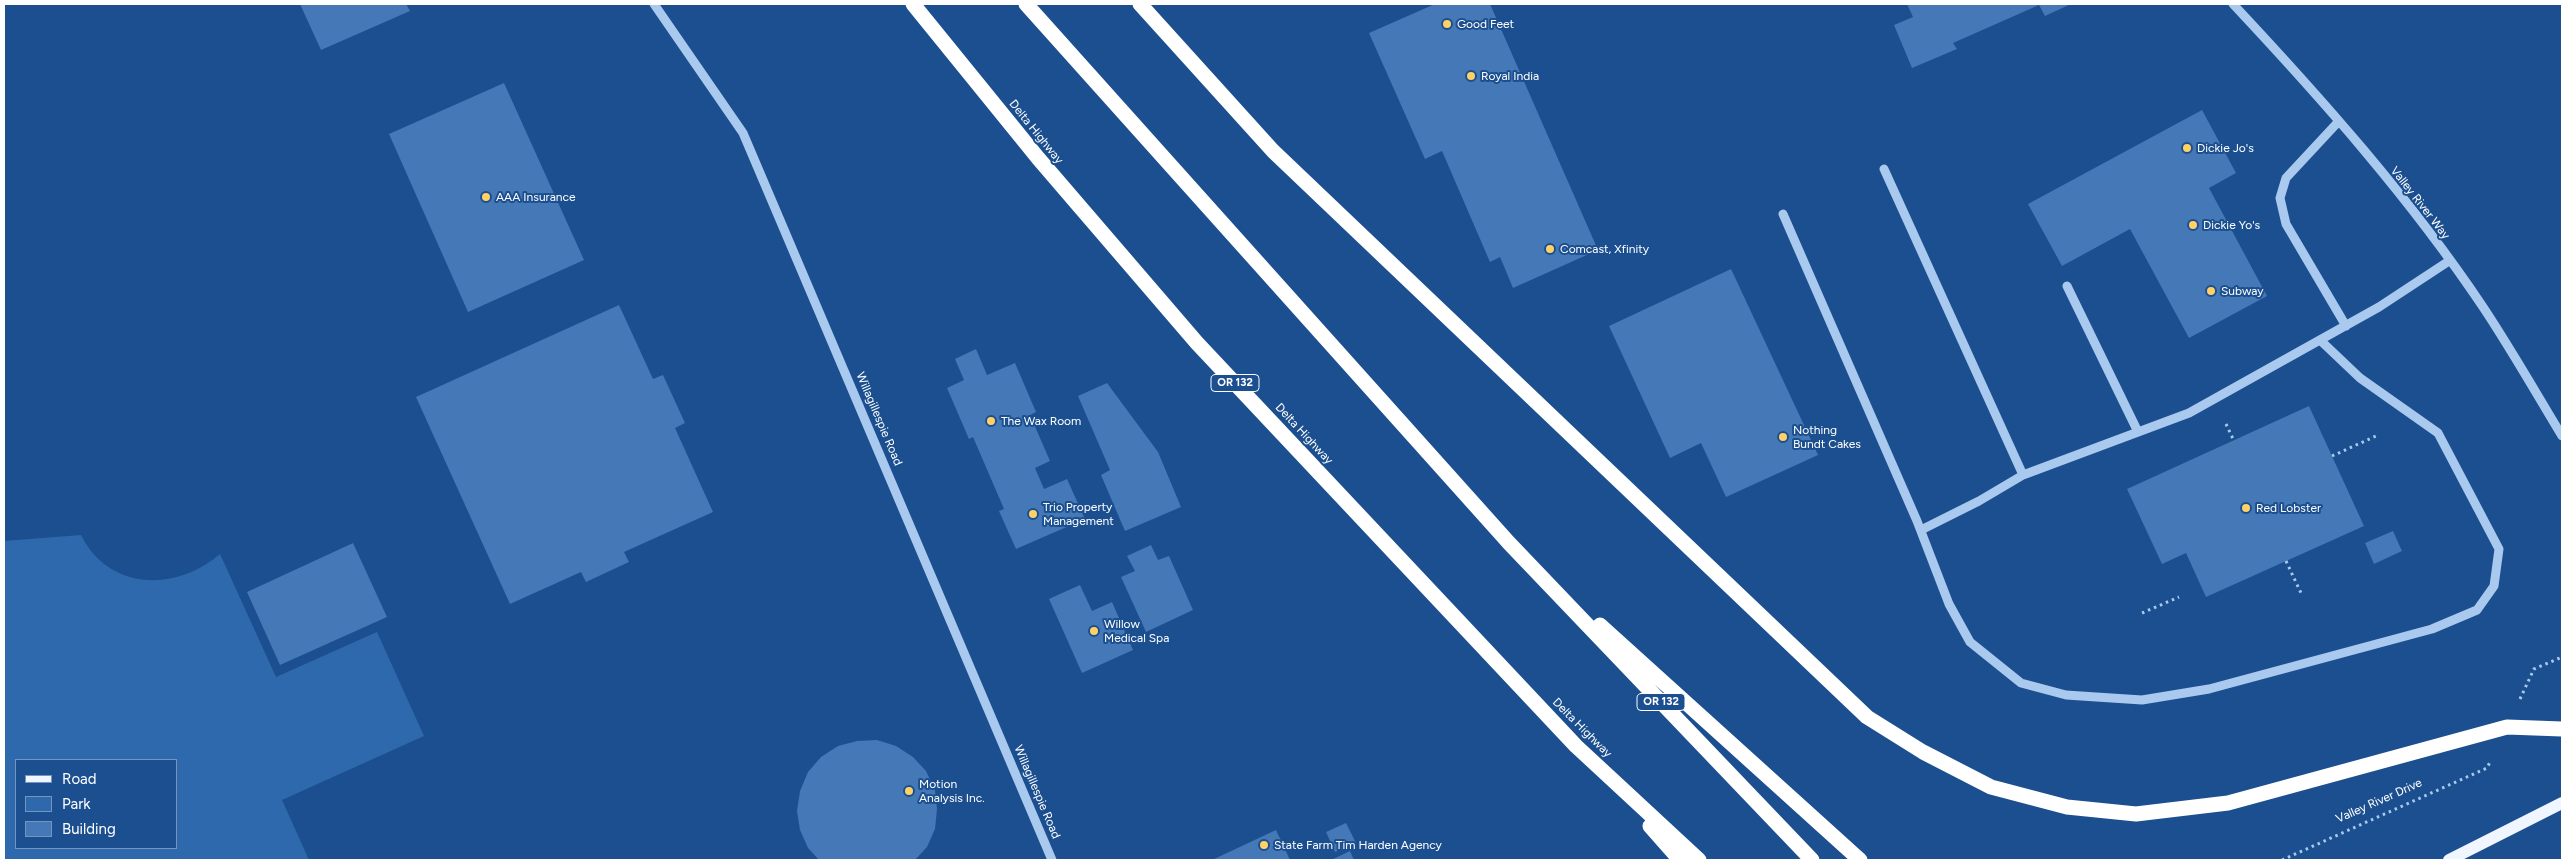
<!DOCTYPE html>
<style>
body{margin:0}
#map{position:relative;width:2566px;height:864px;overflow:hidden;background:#1b4f8f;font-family:Figtree,sans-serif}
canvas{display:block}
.frame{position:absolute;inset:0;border:5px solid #fff;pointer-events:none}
.legend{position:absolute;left:15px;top:759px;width:162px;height:90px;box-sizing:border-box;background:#1b4f8f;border:1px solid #7695bc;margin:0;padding:6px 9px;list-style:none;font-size:15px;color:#fff}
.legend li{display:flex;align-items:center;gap:10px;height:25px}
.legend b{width:25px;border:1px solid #7695bc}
</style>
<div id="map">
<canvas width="2566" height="864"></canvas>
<div class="frame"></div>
<ul class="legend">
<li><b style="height:6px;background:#f0f6ff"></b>Road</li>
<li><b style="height:14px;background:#2e69ad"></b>Park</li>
<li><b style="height:14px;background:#4478b7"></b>Building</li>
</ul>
</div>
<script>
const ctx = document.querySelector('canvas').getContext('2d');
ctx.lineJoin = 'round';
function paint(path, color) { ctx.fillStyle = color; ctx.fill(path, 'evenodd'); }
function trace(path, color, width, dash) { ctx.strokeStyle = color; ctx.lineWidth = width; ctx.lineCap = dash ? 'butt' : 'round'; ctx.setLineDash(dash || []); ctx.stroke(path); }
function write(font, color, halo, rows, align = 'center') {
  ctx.font = font + ' Figtree,sans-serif'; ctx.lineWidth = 4; ctx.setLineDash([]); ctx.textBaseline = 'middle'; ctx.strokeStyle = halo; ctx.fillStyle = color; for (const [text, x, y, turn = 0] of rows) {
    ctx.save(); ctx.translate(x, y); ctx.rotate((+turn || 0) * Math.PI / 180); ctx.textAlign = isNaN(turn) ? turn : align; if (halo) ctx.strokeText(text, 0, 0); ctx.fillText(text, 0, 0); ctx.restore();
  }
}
paint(new Path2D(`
 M81,535c28,56 95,57 139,19l56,123 101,-45 47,104 -142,64 27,60h-305v-319zM16,760h160v88h-160z`), '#2e69ad');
paint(new Path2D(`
 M300,4h106l4,7 -89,39z
 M1435,4h55l108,246 -85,38 -13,-31 -10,5 -48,-111 -17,8 -56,-126z
 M1907,4h164l-26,12 -6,-11 -86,38 4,6 -45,19 -18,-43 19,-8z
 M504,83l80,177 -116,52 -79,-178z
 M2202,110l34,63 -27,15 58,108 -78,42 -59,-109 -68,37 -34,-62z
 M1731,269l87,186 -92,42 -25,-54 -31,15 -61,-132z
 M619,305l34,74 10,-4 22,48 -10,5 38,84 -89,40 5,10 -43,20 -5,-10 -71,32 -94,-207z
 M976,349l11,26 28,-12 21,49 -6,3 20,46 -15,7 9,21 23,-10 18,40 -69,30 -17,-38 5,-2 -31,-72 -4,2 -22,-51 17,-8 -9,-21z
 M1107,383l51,69 23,55 -56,24 -24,-56 9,-5 -32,-74z
 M2309,406l55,120 -158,71 -20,-44 -24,11 -35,-75z
 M2393,531l9,20 -28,13 -9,-21z
 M353,543l34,74 -107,48 -33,-73z
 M1151,545l7,15 11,-4 24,54 -47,22 -25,-55 14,-6 -8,-15z
 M1080,585l12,26 20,-9 21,48 -51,23 -33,-74z
 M877,740l19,6 17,11 13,14 9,19 2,19 -2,20 -8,18 -12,13h-96l-11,-12 -8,-18 -3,-19 3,-20 8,-19 13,-15 17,-11 19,-5z
 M1346,823l10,20 -21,9 -9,-20z
 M1276,830l14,30h-78z
 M1350,851l4,9h-23z`), '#4478b7');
trace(new Path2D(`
 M2226,424l8,17
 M2332,456l44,-20
 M2286,561l15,32
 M2142,613l37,-16
 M2520,699l14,-30 28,-12
 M2282,860l205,-92 3,-6`), '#a9c9ee', 3, [2.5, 4]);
trace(new Path2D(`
 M654,4l89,129 309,727
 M2233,4c89,95 177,194 250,303 28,42 53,86 79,129
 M2339,121l-53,57 -6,20 6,26 60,102
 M1884,169l139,306 166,-62 190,-106 70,-46
 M1783,214l134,307 32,83 21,38 51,41 45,12 76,5 67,-11 223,-60 45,-19 17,-24 5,-37 -61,-116 -78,-55 -40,-38
 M2067,286l71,146
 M1921,530l58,-29 44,-26`), '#a9c9ee', 9);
trace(new Path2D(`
 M2449,860l113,-57`), '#f0f6ff', 12);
trace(new Path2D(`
 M913,4l125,154 159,185 379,403 123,114
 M1026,4l483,539 303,317
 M1140,4l133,147 594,566 56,35 68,35 76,20 69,7 92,-11 279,-76 55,2
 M1600,625l260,235
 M1650,826l30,34`), '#fff', 15);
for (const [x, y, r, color] of [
 [1447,24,5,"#ffd166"],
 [1471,76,5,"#ffd166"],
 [2187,148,5,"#ffd166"],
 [486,197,5,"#ffd166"],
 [2193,225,5,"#ffd166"],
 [1550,249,5,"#ffd166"],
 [2211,291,5,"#ffd166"],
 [991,421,5,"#ffd166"],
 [1783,437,5,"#ffd166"],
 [2246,508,5,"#ffd166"],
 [1033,514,5,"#ffd166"],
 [1094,631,5,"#ffd166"],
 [909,791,5,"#ffd166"],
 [1264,845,5,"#ffd166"]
]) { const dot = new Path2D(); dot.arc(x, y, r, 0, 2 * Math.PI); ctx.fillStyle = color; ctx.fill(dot); trace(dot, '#1b4f8f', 2); }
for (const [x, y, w] of [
 [1235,383,48],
 [1661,702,48]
]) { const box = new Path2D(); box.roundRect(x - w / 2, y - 8.5, w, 17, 4); ctx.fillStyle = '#1b4f8f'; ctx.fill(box); trace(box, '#fff', 1); }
write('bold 11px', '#fff', null, [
 ["OR 132",1235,383],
 ["OR 132",1661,702]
]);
write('12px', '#fff', '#1b4f8f', [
 ["Good Feet",1457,24],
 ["Royal India",1481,76],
 ["Dickie Jo's",2197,148],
 ["AAA Insurance",496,197],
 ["Dickie Yo's",2203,225],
 ["Comcast, Xfinity",1560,249],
 ["Subway",2221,291],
 ["The Wax Room",1001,421],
 ["Nothing",1793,430],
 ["Bundt Cakes",1793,444],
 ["Trio Property",1043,507],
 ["Management",1043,521],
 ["Red Lobster",2256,508],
 ["Willow",1104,624],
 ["Medical Spa",1104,638],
 ["Motion",919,784],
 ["Analysis Inc.",919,798],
 ["State Farm Tim Harden Agency",1274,845]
], 'left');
write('12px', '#fff', '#1b4f8f', [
 ["Delta Highway",1036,132,51],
 ["Valley River Way",2420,203,52],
 ["Willagillespie Road",879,419,67],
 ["Delta Highway",1304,434,47],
 ["Delta Highway",1582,728,45],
 ["Willagillespie Road",1037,792,67],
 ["Valley River Drive",2379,801,-24]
]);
</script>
